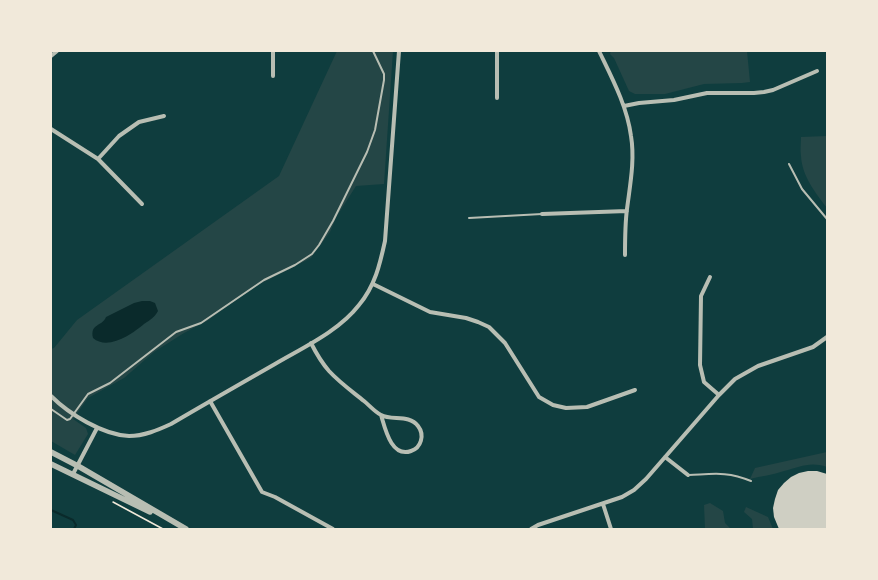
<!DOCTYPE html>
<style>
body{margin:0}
#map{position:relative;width:878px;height:580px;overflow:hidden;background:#0f3d3e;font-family:Commissioner,sans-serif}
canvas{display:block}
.frame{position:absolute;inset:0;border:52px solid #f1e9da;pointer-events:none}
</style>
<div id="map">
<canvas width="878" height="580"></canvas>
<div class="frame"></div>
</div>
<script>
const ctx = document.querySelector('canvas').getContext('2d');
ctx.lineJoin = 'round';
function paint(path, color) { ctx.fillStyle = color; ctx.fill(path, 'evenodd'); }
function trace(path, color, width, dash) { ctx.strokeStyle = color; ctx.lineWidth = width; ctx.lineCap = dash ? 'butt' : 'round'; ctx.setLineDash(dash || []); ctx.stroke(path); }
paint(new Path2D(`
 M337,51h56l-9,133 -28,2 -19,30 -7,16 -19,26 -57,29 -47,34 -23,12 -30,19 -30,26 -36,20 -15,21 13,9 2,6 -13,21 -24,-14v-92l3,-1 23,-28 202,-144z
 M611,51h136l3,31 -8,1 -38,1 -39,10h-30l-6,-3 -15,-33 -4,-4z
 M827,136v72c-12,-16 -25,-32 -26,-52 -1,-6 0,-13 0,-19z
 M827,452v15c-17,-6 -27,0 -43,4 -11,4 -23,5 -34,8l5,-11z
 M710,503l13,8 2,12 6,6h-26l-1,-24z
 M746,507l22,10 5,12h-20l-1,-10 -8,-7z`), '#244646');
paint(new Path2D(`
 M142,301h8l5,2 3,8c-3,6 -8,9 -14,13 -12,10 -36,27 -51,14 -3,-15 9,-11 13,-21l28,-14z`), '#0a2a2b');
trace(new Path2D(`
 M51,510l22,10 3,5 -2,4`), '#0a2a2b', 2);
paint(new Path2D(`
 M808,471h9l10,3v55h-48l-5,-12 -1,-9 2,-9 3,-9 6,-7 7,-6 8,-4z`), '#cfcfc3');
trace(new Path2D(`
 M113,502l50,27`), '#f1e9da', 1.5);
trace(new Path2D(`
 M789,164l13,25 25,30
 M469,218l73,-4
 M51,409l16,11 3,-1 18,-25 22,-11 66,-51 25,-9 63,-43 31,-15 17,-11 7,-9 14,-24 34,-69 8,-22 9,-50v-6l-11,-23
 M689,475c24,-1 38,-4 62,6`), '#b8beb3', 2);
trace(new Path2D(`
 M497,51v47
 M599,51c13,27 28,55 32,85 4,24 -1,49 -4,73 -2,15 -2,30 -2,46
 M51,56l6,-5
 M273,76v-25
 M624,106l15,-3 35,-3 33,-7h47l10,-1 9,-2 44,-19
 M51,129l47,30 44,45
 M98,159l21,-23 20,-14 25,-6
 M542,214l85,-3
 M710,277l-9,19 -1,69 4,17 15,13
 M373,284l57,28 36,6 12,4 11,5 16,16 34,54 14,8 13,3 21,-1 48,-17
 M311,343c5,10 11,20 18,28 11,12 24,21 35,30 5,4 11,11 17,14 11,6 28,-1 37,11 7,9 3,22 -7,25 -20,7 -26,-23 -30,-36
 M51,396c18,18 52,39 78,40 15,0 29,-6 42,-12 34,-20 69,-40 104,-60 29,-17 64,-33 84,-59 16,-19 21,-41 26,-64l14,-190
 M210,401l52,91 13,5 58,32
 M665,457l23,18
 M73,474l24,-46
 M603,504l8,25
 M531,529l7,-4 84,-28 12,-7 12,-11 73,-84 16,-16 23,-13 55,-19 14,-10`), '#b8beb3', 4);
trace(new Path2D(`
 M51,452l27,14 108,63
 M51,464l99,48`), '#b8beb3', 5.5);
</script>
